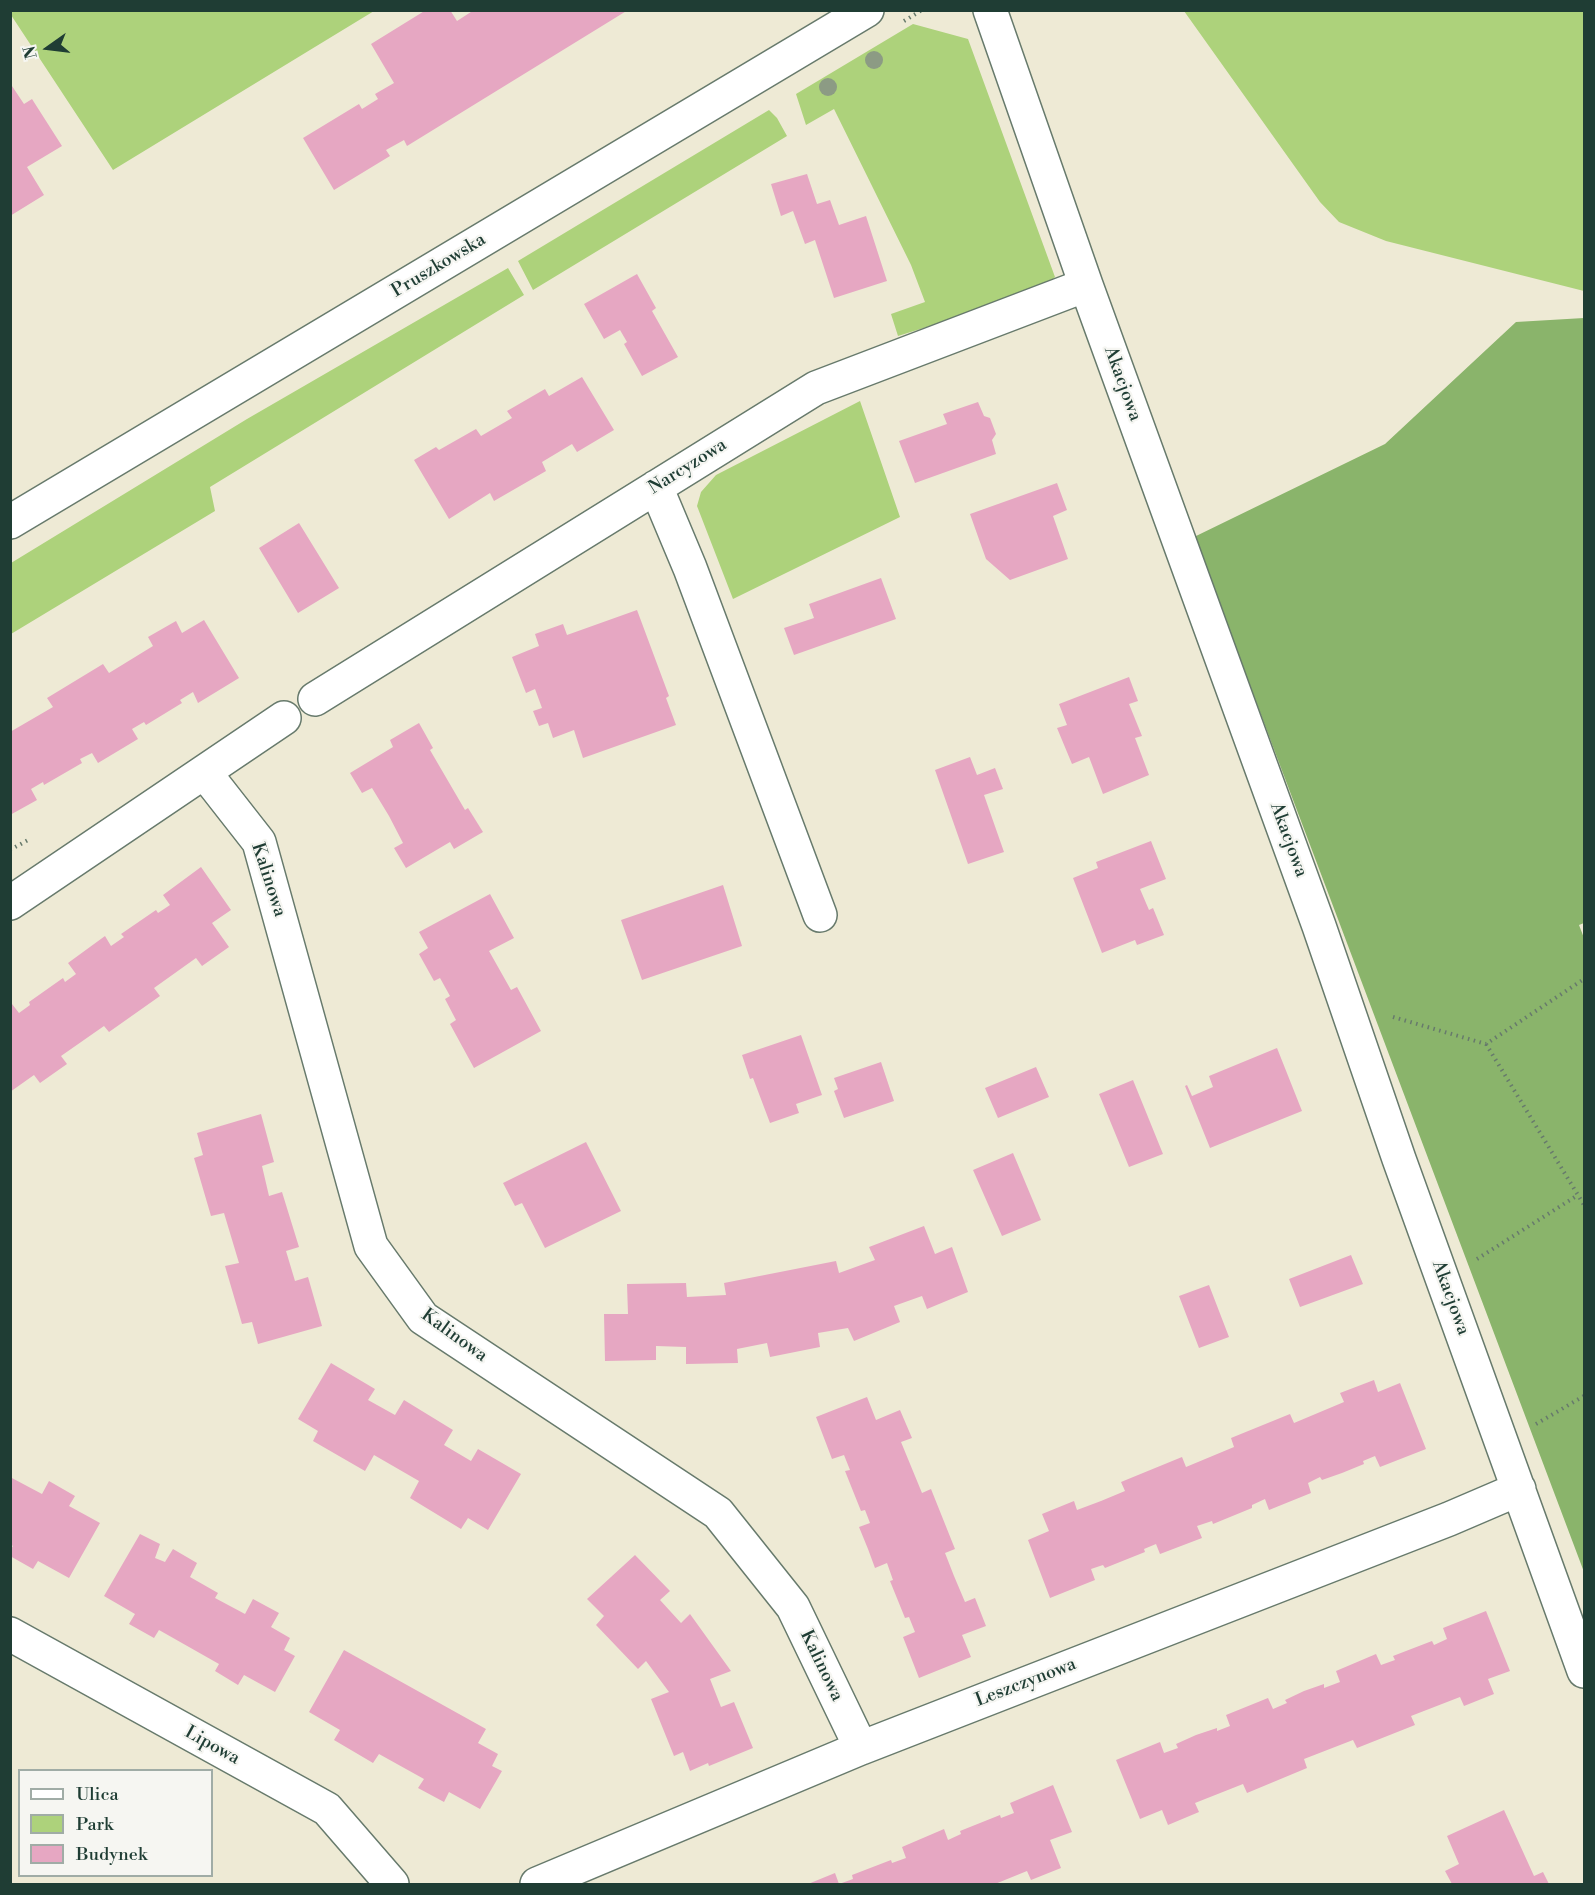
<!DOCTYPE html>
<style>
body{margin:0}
#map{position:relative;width:1595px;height:1895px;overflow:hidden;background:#eeead5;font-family:"Libre Bodoni",serif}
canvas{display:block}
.frame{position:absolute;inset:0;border:12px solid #1f3d34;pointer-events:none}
.legend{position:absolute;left:18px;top:1769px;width:195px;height:108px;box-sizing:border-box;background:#f6f6f2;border:2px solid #a0aca6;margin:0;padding:8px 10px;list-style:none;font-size:18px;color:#1f3d34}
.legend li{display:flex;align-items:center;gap:12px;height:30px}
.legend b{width:30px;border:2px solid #a0aca6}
.north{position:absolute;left:18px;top:18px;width:60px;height:60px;-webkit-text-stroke:4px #f6f6f2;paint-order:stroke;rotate:256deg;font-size:16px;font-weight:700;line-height:24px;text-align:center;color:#1f3d34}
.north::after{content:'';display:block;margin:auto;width:21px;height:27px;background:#1f3d34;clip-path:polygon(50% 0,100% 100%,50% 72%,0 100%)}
</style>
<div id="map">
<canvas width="1595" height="1895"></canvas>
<div class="frame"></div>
<ul class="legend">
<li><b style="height:8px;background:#fff"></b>Ulica</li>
<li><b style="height:16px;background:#add27b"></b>Park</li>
<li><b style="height:16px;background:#e6a7c2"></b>Budynek</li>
</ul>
<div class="north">N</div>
</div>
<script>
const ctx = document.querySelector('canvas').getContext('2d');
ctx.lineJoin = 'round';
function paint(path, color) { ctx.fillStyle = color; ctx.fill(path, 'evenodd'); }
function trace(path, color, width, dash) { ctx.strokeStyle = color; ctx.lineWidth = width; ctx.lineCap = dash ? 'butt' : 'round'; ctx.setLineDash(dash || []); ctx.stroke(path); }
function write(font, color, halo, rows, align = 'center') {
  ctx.font = font + ' "Libre Bodoni",serif'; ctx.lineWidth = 4.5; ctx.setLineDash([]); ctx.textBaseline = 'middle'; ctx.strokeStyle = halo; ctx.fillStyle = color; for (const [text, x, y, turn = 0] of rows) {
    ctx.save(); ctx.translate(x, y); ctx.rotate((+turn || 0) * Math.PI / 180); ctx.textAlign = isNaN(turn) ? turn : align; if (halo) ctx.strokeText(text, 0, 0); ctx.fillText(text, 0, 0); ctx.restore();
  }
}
paint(new Path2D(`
 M10,11l1,-1 363,1 -261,159 -102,-155z
 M1184,11h400v280l-198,-50 -47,-19 -19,-20z
 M913,24l55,15 87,238 -5,5 -101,38 -51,16 -7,-22 34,-12 -14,-37 -77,-156 -28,16 -10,-31z
 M769,110l8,8 10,18 -254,154 -15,-29z
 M508,268l16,27 -314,192 5,24 -204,123v-71l236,-144z
 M860,401l40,116 -167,82 -36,-93 4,-14 15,-17z`), '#add27b');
paint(new Path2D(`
 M1584,318v605l-5,2 5,13v634l-390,-1035 191,-93 131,-122z`), '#8ab46b');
paint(new Path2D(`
 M426,10h24l7,11 17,-11h154l-221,136 -3,-6 -18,10 4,6 -56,34 -31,-52 56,-34 3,5 16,-10 -3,-5 19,-11 -23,-39z
 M10,83l14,21 8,-5 30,47 -35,21 17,28 -34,21z
 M807,174l10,30 13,-4 9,25 27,-9 21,65 -53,17 -19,-58 -10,4 -12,-33 -12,5 -10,-32z
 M637,274l19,34 -4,3 26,46 -36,19 -18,-32 3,-2 -7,-12 -16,9 -20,-35z
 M582,377l32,53 -37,22 -5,-8 -30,18 4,9 -52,30 -4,-8 -41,26 -35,-59 22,-13 3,3 37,-21 5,7 31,-18 -5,-7 38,-22 4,7z
 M978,402l6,14 6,2 6,16 -4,6 4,14 -81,29 -16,-42 48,-17 -4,-10z
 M1057,483l10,27 -14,6 15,43 -58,21 -24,-21 -16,-45z
 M299,523l40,65 -41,25 -39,-65z
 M881,578l15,41 -102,36 -10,-27 30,-10 -5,-14z
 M637,610l32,86 -3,2 10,27 -93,33 -9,-28 -21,8 -5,-15 -9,3 -6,-15 9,-3 -7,-19 -9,4 -14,-36 27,-11 -4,-12 28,-10 4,11z
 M204,620l35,58 -41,25 -5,-11 -13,8 2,3 -36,22 -2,-3 -12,7 6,10 -40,24 -6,-10 -12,6 2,4 -38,22 -1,-3 -12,7 6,11 -27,15v-83l43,-25 -6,-9 56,-34 6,9 44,-27 -5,-9 28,-16 6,12z
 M1129,677l9,24 -9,3 13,32 -7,2 14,37 -46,19 -14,-37 -17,7 -15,-36 10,-3 -8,-21z
 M419,723l14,25 -3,2 35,60 3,-2 15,24 -29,17 -4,-7 -44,26 -12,-20 9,-5 -14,-27 -17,-28 -10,5 -12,-20 43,-26 -3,-7z
 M970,757l7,18 18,-7 8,21 -19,6 20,57 -36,12 -33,-94z
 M1151,841l15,38 -26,10 9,21 4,-2 11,27 -27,10 -2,-5 -33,13 -29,-75 25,-10 -2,-6z
 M201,867l30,43 -19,13 17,24 -27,19 -6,-8 -42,30 6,8 -51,36 -5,-6 -43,30 6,8 -27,19 -6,-8 -24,17v-87l2,-1 7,9 11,-8 -1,-3 34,-24 2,4 11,-8 -8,-11 37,-27 6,10 13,-9 -3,-3 35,-24 2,3 12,-8 -7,-10z
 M723,885l19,61 -100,34 -21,-60z
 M490,894l24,44 -25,13 22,39 6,-3 24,44 -67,37 -24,-44 6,-4 -11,-21 5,-3 -10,-18 -6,3 -15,-27 9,-6 -9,-16z
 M801,1035l21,60 -26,9 3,9 -29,10 -17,-45 -3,1 -8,-24z
 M1277,1048l25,63 -92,37 -25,-62 2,-1 5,11 21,-9 -4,-11z
 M881,1062l13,39 -50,17 -10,-27 4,-2 -4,-11z
 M1036,1067l13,30 -51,21 -13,-30z
 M1133,1080l30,74 -34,13 -30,-73z
 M261,1114l13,48 -12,4 7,30 13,-4 17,55 -13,4 9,30 13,-4 14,49 -64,18 -6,-22 -10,2 -17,-58 14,-3 -15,-50 -13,3 -17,-58 9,-3 -6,-22z
 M586,1142l35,69 -76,37 -23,-45 -7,3 -12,-23z
 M1013,1153l28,67 -39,16 -29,-66z
 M924,1226l11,28 17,-7 16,45 -41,17 -5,-13 -28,10 6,16 -46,19 -6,-13 -30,5 2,14 -50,10 -3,-14 -30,6 1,14 -52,1v-17l-30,-1v14l-51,1 -1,-47h24l-1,-30 59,-1 1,14 39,-2 -2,-12 112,-22 3,12 36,-13 -6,-13z
 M1351,1255l12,29 -63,23 -11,-28z
 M1209,1285l20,52 -30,11 -20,-52z
 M331,1363l44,26 -7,11 27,15 9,-15 49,30 -9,15 27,16 7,-12 43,25 -33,56 -20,-12 -7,11 -51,-31 9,-17 -45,-26 -9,16 -52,-30 5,-10 -20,-12z
 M1374,1380l4,12 22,-9 26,66 -46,18 -5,-11 -12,5 1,3 -22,9 -20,7 -2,-3 -12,6 3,10 -42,17 -4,-11 -13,6v3l-39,16 -1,-3 -15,5 5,12 -42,16 -4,-10 -12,5 1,3 -40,16 -2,-3 -12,4 4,11 -45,18 -22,-58 21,-9 -7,-17 32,-13 3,9 24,-9 24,-10 -4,-9 61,-25 4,10 48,-20 -3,-9 59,-24 4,9 50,-21 -4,-9z
 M867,1397l9,23 24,-10 12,28 -11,4 21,51 9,-4 24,60 -10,4 9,23 11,26 10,-4 11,28 -24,9 9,22 -52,21 -16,-41 12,-5 -6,-15 -4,1 -15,-37 3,-1 -6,-17 -12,5 -7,-19 -9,-22 11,-4 -5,-13 -4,1 -16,-40 5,-1 -6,-15 -12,4 -16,-42z
 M10,1477l32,17 7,-13 26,15 -6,10 31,17 -31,55 -31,-17 -5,8 -23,-13v-6l3,-4 -3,-2z
 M140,1534l20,10 -5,14 10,4 8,-13 24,14 -7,14 28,16 -3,5 30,16 8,-15 26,14 -8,14 19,11 -6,12 11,6 -20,36 -31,-17 -6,10 -23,-14 4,-7 -60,-34 -5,8 -25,-14 6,-10 -31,-18z
 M635,1555l35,36 -10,9 21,23 9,-9 41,57 -21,8 11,28 13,-5 19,46 -44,18 -1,-3 -18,8 -7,-19 -9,4 -23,-57 18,-7 -23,-31 -8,8 -42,-44 8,-9 -17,-17z
 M1486,1611l24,60 -22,8 6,15 -30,12 -4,-9 -49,19 4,9 -58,23 -4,-8 -49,19 3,9 -60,25 -4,-9 -48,19 4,9 -31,13 -6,-15 -22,9 -24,-59 44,-18 4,11 14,-5 -2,-4 20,-9 21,-7v3l13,-5 -4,-11 42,-17 5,11 14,-6 -2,-3 19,-9 20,-7v4l16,-6 -4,-11 40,-17 5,11 14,-5 -2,-4 39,-15 2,4 13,-6 -4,-11z
 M344,1650l142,79 -8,14 20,11 -6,12 10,5 -22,38 -31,-17 -5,10 -26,-14 6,-9 -45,-25 -6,9 -39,-23 6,-10 -31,-18z
 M1053,1785l19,47 -22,8 11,28 -30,12 -4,-9 -32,13h-187l27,-11 4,11 14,-5 -1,-4 39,-15 1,3 14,-5 -4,-11 42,-18 4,11 13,-6 -1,-3 40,-16 1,3 13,-5 -4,-10z
 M1504,1810l30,66 9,-4 6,12h-97l-7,-13 14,-7 -12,-28z`), '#e6a7c2');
const minor = new Path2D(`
 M990,10l96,275 233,641 80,233 185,512
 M656,487l34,81 130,347
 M315,699l501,-311 270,-103
 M205,773l54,69 112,404 52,72 295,195 75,94 68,141
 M10,903l274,-185
 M10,1634l317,175 65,75
 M537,1884l324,-136 588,-229 70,-30`);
const tertiary = new Path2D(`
 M10,522l857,-512`);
trace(minor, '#677a6c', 36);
trace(tertiary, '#677a6c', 36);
trace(new Path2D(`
 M904,21l18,-11
 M10,850l18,-10
 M1393,1017l93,27 98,-65
 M1486,1044l98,161
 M1477,1259l101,-64
 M1536,1424l48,-28`), '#677a6c', 4, [1.5, 4.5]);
trace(minor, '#fff', 33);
trace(tertiary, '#fff', 33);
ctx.fillStyle = '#8c9b84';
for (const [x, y] of [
 [874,60],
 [828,87]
]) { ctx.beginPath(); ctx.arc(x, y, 9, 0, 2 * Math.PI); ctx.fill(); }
write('18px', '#1f3d34', '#f6f6f2', [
 ["Pruszkowska",439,266,-31],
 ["Akacjowa",1122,384,70],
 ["Narcyzowa",688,467,-32],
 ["Akacjowa",1288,840,70],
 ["Kalinowa",268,880,72],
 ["Akacjowa",1450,1298,70],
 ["Kalinowa",454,1336,36],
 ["Kalinowa",821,1666,64],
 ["Leszczynowa",1026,1683,-21],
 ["Lipowa",212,1746,29]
]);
</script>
